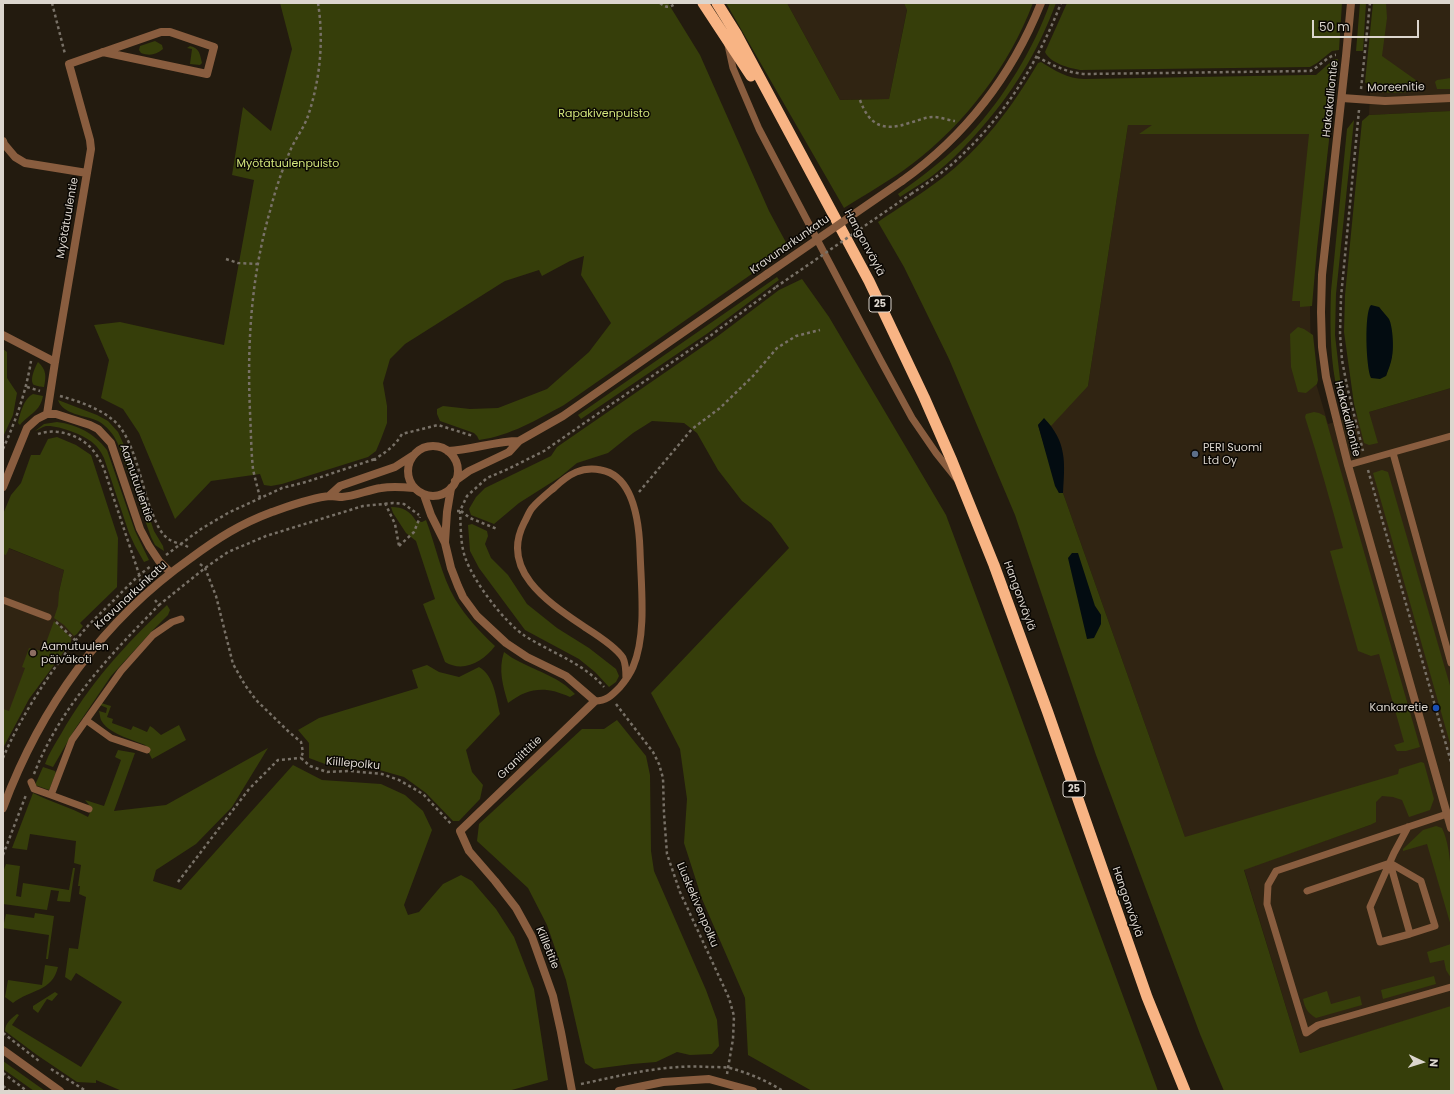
<!DOCTYPE html>
<meta charset="utf-8">
<style>
body{margin:0}
#map{position:relative;width:1454px;height:1094px;overflow:hidden;background:#231b0f;font-family:Poppins,sans-serif}
canvas{display:block}
.frame{position:absolute;inset:0;border:4px solid #dcd6ce;pointer-events:none}
.north{position:absolute;left:1402px;top:1042px;width:40px;height:40px;-webkit-text-stroke:3px #0a0703;paint-order:stroke;rotate:94deg;font-size:11px;font-weight:700;line-height:16px;text-align:center;color:#dcd6ce}
.north::after{content:'';display:block;margin:auto;width:14px;height:18px;background:#dcd6ce;clip-path:polygon(50% 0,100% 100%,50% 72%,0 100%)}
.scale{position:absolute;left:1312px;top:20px;width:107px;height:18px;box-sizing:border-box;border:2px solid #dcd6ce;border-top:0;padding-left:5px;font-size:12px;line-height:14px;white-space:nowrap;color:#dcd6ce;-webkit-text-stroke:3px #0a0703;paint-order:stroke}
</style>
<div id="map">
<canvas width="1454" height="1094"></canvas>
<div class="frame"></div>
<div class="north">N</div>
<div class="scale">50 m</div>
</div>
<script>
const ctx = document.querySelector('canvas').getContext('2d');
ctx.lineJoin = 'round';
function paint(path, color) { ctx.fillStyle = color; ctx.fill(path, 'evenodd'); }
function trace(path, color, width, dash) { ctx.strokeStyle = color; ctx.lineWidth = width; ctx.lineCap = dash ? 'butt' : 'round'; ctx.setLineDash(dash || []); ctx.stroke(path); }
function write(font, color, halo, rows, align = 'center') {
  ctx.font = font + ' Poppins,sans-serif'; ctx.lineWidth = 3; ctx.setLineDash([]); ctx.textBaseline = 'middle'; ctx.strokeStyle = halo; ctx.fillStyle = color; for (const [text, x, y, turn = 0] of rows) {
    ctx.save(); ctx.translate(x, y); ctx.rotate((+turn || 0) * Math.PI / 180); ctx.textAlign = isNaN(turn) ? turn : align; if (halo) ctx.strokeText(text, 0, 0); ctx.fillText(text, 0, 0); ctx.restore();
  }
}
paint(new Path2D(`
 M787,3h117l3,6 -18,90 -49,1z
 M1374,3h77v108l-82,4z
 M1331,120l-21,186 1,60 17,58 123,-36v619l-151,46 -56,-184 126,-44 -184,15 -123,-347 -25,-79 50,-28 40,-261z
 M3,546l61,24 -5,22 21,31 -9,19 -42,57 -26,49z`), '#302412');
paint(new Path2D(`
 M280,3h388l32,52 69,156 20,37 -225,157c-26,14 -54,31 -85,35l-2,-4 -3,-3 -34,-12 -3,-7v-5l6,-3 27,3 28,-1 49,-19 42,-37 22,-29 -30,-48 3,-19 -14,5 -28,15 -3,-6 -34,11 -5,3 -95,60 -15,15 -7,24 4,23v17l-6,16 -5,12 -8,6 -86,27 -11,2 -7,-1 -4,-11 -49,7 -36,38 -36,-86 -16,-24 -22,-11 8,-38 -15,-35 26,-3 104,23 30,-165 -22,-5 11,-68 28,24 21,-82z
 M726,3h61l53,97 49,-1 18,-89 -3,-7h129c-24,63 -67,120 -121,161 -21,16 -46,30 -68,44z
 M1050,3h6c-18,49 -44,91 -79,130 -14,16 -31,33 -49,46 -9,6 -19,12 -28,18l-2,-3c26,-19 51,-38 73,-61 33,-35 63,-85 79,-130z
 M1067,3h275l-3,47 -7,1 -15,12 -7,4 -230,3c-11,-2 -30,-7 -35,-18z
 M1360,3h6l-3,48h-7z
 M1373,3h13l1,15 -5,38 38,27 -6,9c-16,0 -39,5 -49,-10z
 M155,41l7,4 1,4c-7,6 -14,7 -22,4l-2,-3 1,-4z
 M190,46c10,2 10,9 12,17l-2,2 -10,-1 2,-15 -5,-1z
 M1334,59h4l-21,189 -5,58 -12,1v-6h-8l17,-167h-170l13,-9h-24l-40,261 -37,40 -7,-7 -6,6 21,68h4l122,344 213,-63 1,-5 22,-7 3,1 10,36 -4,11 -21,7 -7,-17 -9,-3 -11,-1 -6,6v20l-6,3 -126,45 56,183 151,-47v85h-227l-24,-57 -104,-279 -81,-240 -66,-156 -45,-92 -26,-45c20,-14 42,-27 63,-43 40,-30 72,-73 97,-116l3,-1c13,8 27,17 43,17l225,-4h7zM1095,606l6,9 -14,24z
 M1451,78v11h-14l-2,-7 2,-2z
 M1451,111v277l-82,24 9,31 -9,2 -5,-2 -10,-39 -10,-72 1,-37 17,-174 7,-6zM1379,307l10,13 3,36 -6,20z
 M1354,120l-18,174 -1,41 5,44 15,65c-11,-8 -12,-27 -14,-39 -2,-9 -4,-17 -6,-25 -5,-29 -5,-60 -4,-89l16,-162z
 M777,277l2,3 -71,53 -127,86 -3,-4z
 M802,279l27,38 117,198 65,175 57,157 90,244h-346l-64,-36 -3,-57 -43,-99 -18,-56 3,-44 -7,-50 -29,-56 138,-145 -18,-25 -29,-22 -24,-31 -21,-37 -13,-10 -32,-2 -19,12 -25,20 -31,10 -17,14 -41,26 -25,21 -23,-9 -2,-6 7,-12 9,-9 66,-32 6,-9 161,-111 61,-46z
 M1298,327l6,2 9,6 5,45 -1,4 -11,9 -8,-1 -7,-25 -1,-33z
 M3,349l4,3v26l10,15 -4,22 -10,22z
 M38,362c9,8 8,15 6,25 -2,0 -7,-1 -10,-2 -5,-4 1,-18 4,-23z
 M33,394l10,2c-3,16 -13,17 -23,29l-2,-2c2,-9 6,-25 15,-29z
 M58,400l39,15 11,6 10,11 11,24 25,75 9,15 1,5 -9,-6 -4,-8 -33,-93c-4,-9 -11,-18 -20,-23 -13,-6 -35,-6 -40,-21z
 M1314,412l5,1 6,3 95,331 -14,4h-9l-3,-6 10,-3 -25,-88 -8,2 -13,-5 -28,-100 13,-3c-12,-44 -24,-88 -38,-131l1,-3z
 M57,422c21,3 37,11 50,28l28,81 14,29 -5,2 -9,-16 -6,-13 -25,-75c-3,-6 -6,-11 -11,-15 -8,-8 -35,-18 -47,-17 -4,1 -8,4 -11,5l9,-7z
 M57,437l19,8 15,10 27,83 -1,49 -37,36 3,3 -6,8 -3,2 -10,-11 -10,-7 4,-12 1,-14 5,-22 -55,-22 -3,7 -3,-1v-40l8,-19 10,-12 10,-28h9l8,-16z
 M1382,470l6,2 63,217v58l-78,-274z
 M391,507c12,0 19,4 25,14l6,1 4,-2c10,26 15,55 29,79 11,18 25,33 40,47 -12,16 -32,27 -50,16l-22,-58 12,-5 -19,-58 -10,-8 -13,-20z
 M472,524l15,7 1,5 -3,8 6,14 17,17 19,29 30,24 32,20 27,21 3,7 -3,6 -7,5 -14,-15 -16,-13 -54,-29 -46,-62 -9,-17 -2,-26z
 M167,605l3,5 -2,5 -16,16 -41,45 -36,53 -22,38 -8,-3c4,-11 10,-20 16,-30 29,-51 63,-88 106,-129z
 M54,621l17,17v4l-42,57 -26,49v-39l6,2 16,-43 -3,-1 7,-19 14,3z
 M504,652c5,4 10,7 16,10 19,10 39,15 55,32l-5,3c-24,-11 -41,-10 -62,6 -5,-17 -10,-33 -4,-51z
 M427,665l12,7 20,5 20,-10c15,8 17,31 21,47l-34,36 6,22 11,13 -3,14 -21,22h-6l-27,-28 -22,-16 -28,-8 -43,-2 -24,-9v-15l-11,-13 21,-12 99,-30 -6,-18z
 M101,703l10,3 -4,11 6,2 -1,4 19,7 2,-4 14,6 3,-6 3,2 8,7 18,-10 7,15 -34,19 -7,-14c-12,-5 -38,-12 -44,-25 -1,-2 -1,-6 -2,-9l7,2 1,-5 -7,-3z
 M617,720l29,36 4,19 1,76 3,20 52,119 11,30 2,26 -7,8 -22,1 -13,-3 -21,10 -24,2 -38,5 -9,-6 -19,-83 -19,-55 -19,-37 -51,-47 2,-17 103,-95h22z
 M268,748l-36,59 -36,37 -40,26 -3,11 28,9 112,-125 29,15 59,4 24,11 18,16 9,19 -28,75 4,10 11,-3 24,-28 18,-9 11,6 24,28 18,28 20,52 14,91 -40,11h-386l-26,-11v3l-19,-1 -40,-27 -32,-24c0,-8 7,-13 12,-17l2,1 -7,10 69,42 41,-65 -46,-29 -5,8 -6,-4 4,-29 9,1 8,-52 -7,-3 1,-8h-2l3,-21 -7,-2 2,-22 -46,-7 -3,16 -15,-2 21,-55c18,9 37,14 55,24 4,-8 3,-10 -3,-17l19,6 17,-46 -6,-3 3,-7 17,3 -21,58 52,-6z
 M43,767l12,4 1,2 -7,17 -14,-5z
 M1436,826l6,2c12,25 9,70 9,98l-24,-82 -24,7v-2l20,-19z
 M6,864l14,2 -4,30 5,1 2,-14 46,7 4,-22h2l-5,34 -13,-1 2,-10 -8,-1 -4,20 -44,-6v-32z
 M35,913l19,3 -6,43h-2l3,-24 -46,-7 3,-14 28,4z
 M1451,944v34l-5,-8 -2,-10 -14,3 -3,-11z
 M45,965l13,2c-6,25 -27,22 -45,36l-8,-6 3,-17 34,5z
 M1434,976l2,8 -53,15 -2,-9z
 M1327,991l4,13 29,-8 2,9 -46,13c-8,-5 -11,-9 -13,-19z
 M55,992l3,2 -6,7 -5,-2 -9,14 -5,-4v-3z
 M3,1061l38,27 4,3h-11l-31,-22z`), '#363e0a');
paint(new Path2D(`
 M1371,305l8,2c3,4 7,8 10,12 4,8 5,30 3,38 -1,7 -4,13 -6,19l-6,3 -9,-1c-5,-10 -7,-66 0,-73z
 M1044,418c23,24 21,44 19,75h-4l-4,-7 -17,-61z
 M1072,553h6l17,53 6,9v9l-7,14 -7,1 -19,-81z`), '#030c11');
trace(new Path2D(`
 M52,3l13,51
 M660,3c6,5 10,5 16,0
 M1037,57c16,8 30,16 48,17l225,-3c9,-4 19,-16 26,-16
 M1361,89l9,-86
 M860,100c9,25 23,32 49,23 8,-2 16,-6 24,-6 7,0 15,3 22,4
 M1359,110l-18,187 -1,37 2,26 5,26 16,65
 M911,194c20,-13 40,-27 57,-45 42,-41 72,-92 93,-146
 M226,259l12,4 19,1
 M27,387l13,4
 M60,396c18,5 39,12 53,24 20,15 28,63 37,87 4,10 8,23 16,30 6,6 15,6 22,10
 M38,434c19,-7 46,2 57,19 9,11 12,26 17,40 9,27 18,54 27,81l2,11
 M3,449c13,-29 23,-57 28,-88
 M375,461v-2c11,-7 20,-13 27,-25l36,-9 35,11
 M1368,470l83,292
 M639,492l53,-63 28,-21 33,-32 24,-28 19,-12 24,-6
 M260,498c-2,-9 -5,-19 -7,-29 -2,-19 -2,-38 -3,-57 -3,-68 1,-135 20,-201 5,-20 12,-41 20,-60 5,-12 14,-23 18,-35 12,-36 16,-75 10,-113
 M385,503l10,21 4,22
 M457,511h3l7,-15 20,-18 21,-9 36,-18 166,-115 66,-49
 M460,511c1,15 0,31 5,46 8,24 39,65 60,79 27,17 58,27 79,51
 M461,511l9,7 27,11
 M399,546l15,-14 6,-15
 M166,555l35,-26 27,-16 54,-25 24,-6 69,-23
 M200,564l5,4 11,28 17,68 12,21 11,15 33,32 12,10 2,10 -2,6
 M155,600l4,5 46,-37 23,-16 38,-16 97,-30 30,-3 11,1 15,11
 M56,622l20,19
 M616,704l37,48 6,12 4,14 1,36 3,40 13,38 49,106 5,18 -1,23 -6,35
 M3,758c18,-43 53,-96 84,-131 8,-9 17,-17 26,-26 12,-12 24,-25 38,-35
 M301,758l9,8 17,6 23,-1 32,3 17,6 24,14 29,31
 M34,774c26,-67 76,-119 125,-169
 M3,855l23,-60
 M178,882l71,-93 29,-29 23,-2
 M3,1033l36,28
 M51,1069l35,22
 M3,1073l24,18
 M581,1084c43,-9 84,-20 128,-17 6,0 14,0 21,1 19,5 37,13 53,23
 M3,1086l7,5`), '#787167', 2.5, [3, 3]);
trace(new Path2D(`
 M728,45l5,23 26,61 122,232 31,57 24,35 20,25
 M1393,453l58,210
 M1348,465l103,-29
 M3,600l45,17
 M595,701c12,0 17,-6 25,-14 5,-6 10,-13 13,-20 14,-33 8,-81 7,-117 -1,-27 -6,-74 -39,-80 -19,-4 -32,4 -46,17 -7,6 -16,13 -22,20 -4,4 -6,11 -9,16 -25,49 27,81 62,105 11,7 30,19 37,30 3,6 3,14 3,21
 M86,720l25,18 36,12
 M31,782l3,7 17,6 21,-55 49,-69 32,-36 19,-13 9,-3
 M51,795l38,14
 M1447,814l-171,57 -8,14 -1,19 39,129 12,-8 133,-38
 M1390,863l20,71 -30,8 -10,-35 24,-54 14,-26
 M1307,891l83,-28 31,18 14,45 -25,8`), '#895d3f', 7);
trace(new Path2D(`
 M1351,3l-5,53 -24,219 -1,37 1,35 4,30 22,88 103,363
 M1342,98l43,3 66,-3
 M3,141l1,3 11,13 10,6 62,10
 M3,335l52,27
 M47,414l8,-52 36,-213 -1,-9 -21,-76 92,-32h9l44,15 -7,27 -104,-22
 M3,487l24,-59 10,-9 10,-5h9l34,11 8,4 13,14 29,86 9,17 10,15 11,11
 M424,495l7,20 14,28 6,25 7,18 5,11 14,19 29,27 21,14 39,19 29,25 -135,130 9,20 26,30 21,27 16,29 21,59 8,36 11,59
 M445,542l2,-30 4,-24
 M3,1050l57,41
 M619,1091l44,-9 46,-3 44,12`), '#895d3f', 8);
trace(new Path2D(`
 M902,181c63,-45 110,-106 139,-178
 M408 471a25 25 0 1 1 50 0a25 25 0 1 1-50 0Z
 M448,451c24,-1 47,-10 71,-10
 M455,481l14,-10 40,-19 10,-11 44,-25 204,-142
 M329,496l11,-10 55,-19 17,-11
 M3,808c37,-100 100,-188 188,-250 27,-20 49,-34 81,-46 17,-6 41,-15 58,-16 4,0 8,1 12,1 13,-1 26,-7 39,-9 11,-2 22,-1 33,0`), '#895d3f', 8);
trace(new Path2D(`
 M703,3l48,73
 M717,3l20,32 132,246 55,116 28,64 42,104 54,148 99,284 38,94`), '#f8b484', 11);
trace(new Path2D(`
 M776,287l135,-93`), '#787167', 2.5, [3, 3]);
trace(new Path2D(`
 M767,274l135,-93`), '#895d3f', 8);
for (const [x, y, r, color] of [
 [1195,454,4,"#5c6f8a"],
 [33,653,4,"#8d6e63"],
 [1436,708,4,"#1a4fb4"]
]) { const dot = new Path2D(); dot.arc(x, y, r, 0, 2 * Math.PI); ctx.fillStyle = color; ctx.fill(dot); trace(dot, '#0a0703', 1.5); }
for (const [x, y, w] of [
 [880,304,22],
 [1074,789,22]
]) { const box = new Path2D(); box.roundRect(x - w / 2, y - 8, w, 16, 3); ctx.fillStyle = '#0a0703'; ctx.fill(box); trace(box, '#dcd6ce', 1); }
write('bold 10px', '#dcd6ce', null, [
 ["25",880,304],
 ["25",1074,789]
]);
write('11px', '#dcd6ce', '#0a0703', [
 ["Moreenitie",1396,88,-1],
 ["Hakakalliontie",1331,99,-84],
 ["Myötätuulentie",68,218,-80],
 ["Hangonväylä",864,243,62],
 ["Kravunarkunkatu",790,245,-35],
 ["Hakakalliontie",1347,419,76],
 ["Aamutuulentie",136,483,71],
 ["Kravunarkunkatu",131,596,-43],
 ["Hangonväylä",1019,596,70],
 ["Graniittitie",520,758,-44],
 ["Kiillepolku",353,764,5],
 ["Hangonväylä",1127,902,71],
 ["Liuskekivenpolku",697,905,67],
 ["Kiilletitie",547,948,68]
]);
write('11px', '#d3e67c', '#0a0703', [
 ["Rapakivenpuisto",604,114],
 ["Myötätuulenpuisto",288,164]
]);
write('11px', '#dcd6ce', '#0a0703', [
 ["PERI Suomi",1203,448],
 ["Ltd Oy",1203,461],
 ["Aamutuulen",41,647],
 ["päiväkoti",41,660],
 ["Kankaretie",1428,708,"right"]
], 'left');
</script>
